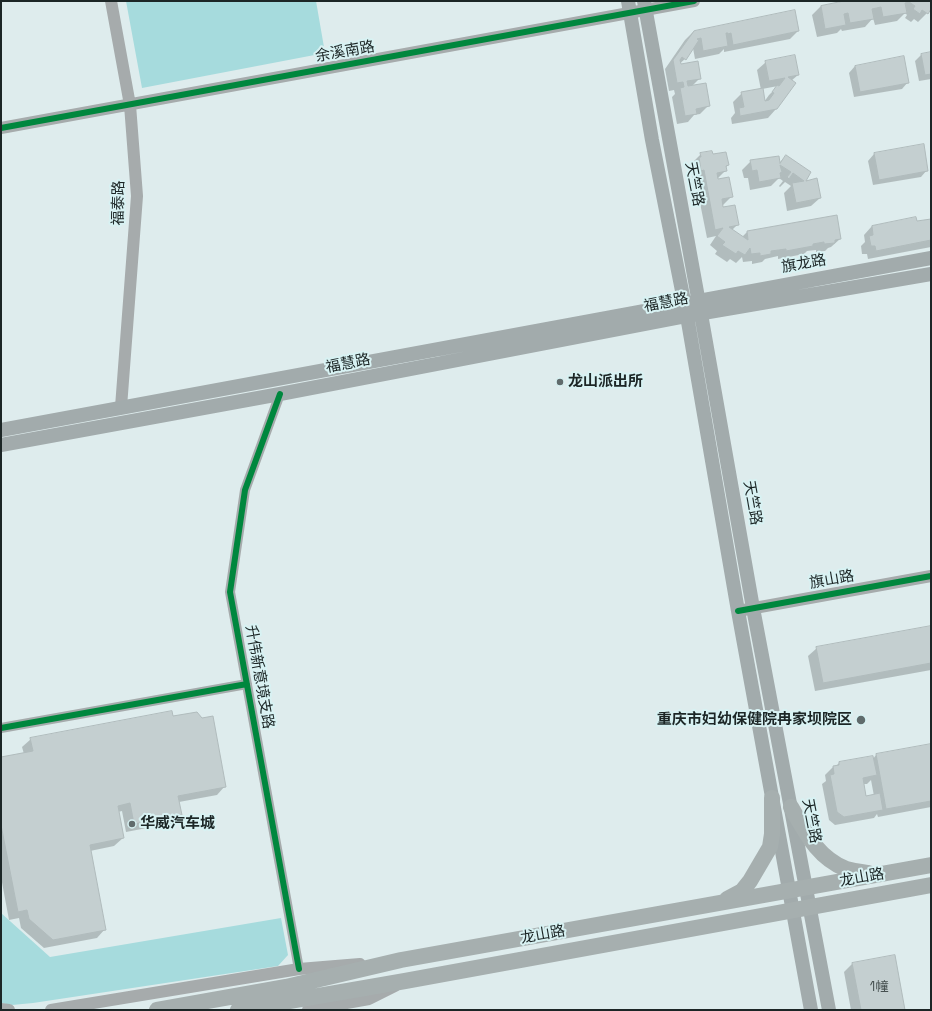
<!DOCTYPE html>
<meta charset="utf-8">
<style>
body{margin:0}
#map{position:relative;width:932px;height:1011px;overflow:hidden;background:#deeced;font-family:"Space Grotesk",sans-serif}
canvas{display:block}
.frame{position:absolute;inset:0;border:2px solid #1c2626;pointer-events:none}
</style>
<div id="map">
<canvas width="932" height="1011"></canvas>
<div class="frame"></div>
</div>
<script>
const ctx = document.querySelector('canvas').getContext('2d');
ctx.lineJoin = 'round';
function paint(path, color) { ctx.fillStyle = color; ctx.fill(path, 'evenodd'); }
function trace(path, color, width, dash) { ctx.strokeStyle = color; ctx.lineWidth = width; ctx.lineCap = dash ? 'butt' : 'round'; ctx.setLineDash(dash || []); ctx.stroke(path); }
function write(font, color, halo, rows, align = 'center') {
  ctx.font = font + ' "Space Grotesk","Noto Sans SC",sans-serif'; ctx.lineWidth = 4; ctx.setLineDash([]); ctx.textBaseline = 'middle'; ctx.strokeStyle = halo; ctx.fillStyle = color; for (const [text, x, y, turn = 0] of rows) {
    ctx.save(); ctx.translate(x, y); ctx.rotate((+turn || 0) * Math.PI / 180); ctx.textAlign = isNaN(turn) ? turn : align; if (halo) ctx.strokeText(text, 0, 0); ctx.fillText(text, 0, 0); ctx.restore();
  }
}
paint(new Path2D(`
 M126,1h190l9,52 -183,35z
 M1,913l49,44 231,-39 7,37 -10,11 -245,37 -21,2 -11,-2z`), '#a6dbdd');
paint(new Path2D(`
 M850,1h78l3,2v4l-4,6 -9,9 -4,-3 -3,3 -6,-4 2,-3 -2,-2 -8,8 -22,4 -2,-7 -8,9 -23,4 -1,-2 -4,4 -20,4 -5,-22 9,-9z
 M694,31h104l-8,8 -66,13v-3l-5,5 -24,5 -2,-11 -8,11 -7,6 22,13 -9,9 17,19 -8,8 -6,1 -6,7 -11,2 -5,-27 3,-3 -1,-4 -5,1 -4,-22 20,-29z
 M931,53v26l-12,2 -4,-20 6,-6z
 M766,62l32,13 -7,6 -15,28 -8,9 -36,6 -1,-6 4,-5 -2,-11 9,-9 19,-3 -4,-20zM778,86l-9,9 -5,7 -2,-13z
 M855,66l53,16 -6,7 -48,8 -5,-24z
 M701,154l27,11 -3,3v3l-10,10 16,16 -9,9 1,3 14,16 -5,5 10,7 5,-5 93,7 -9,8 -3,1 -3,3 -9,1v-2l-9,1 -3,3 -26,5v-3l-13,3 -3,3 -10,2v-3l-9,1 -1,-5 -6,6 -6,-4 -3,3 -12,-8 2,-3 -7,-6 6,-9 -9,2 -12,-60 -2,1 -3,-12 3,-3 -1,-1z
 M874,154l53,16 -6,7 -48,8 -5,-24z
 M786,156l24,16 -7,10 17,16 -9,8 -24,5 -3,-18 7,-7 -6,-4 -5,5 -1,-1 4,-5 -4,-3 -8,8 -21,4 -2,-12h-4l-2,-8 9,-9 28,2z
 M915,218l1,4 15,-2v27l-63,12 -1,-5h-5l-1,-8 4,-4 -1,-7 8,-9z
 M931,627v43l-116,21 -7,-35 9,-8z
 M172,717l53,69 -8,9 -38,7 2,13 -8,8 -47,9 -4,-21 -4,1 5,26 -9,8 -24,5 15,78 -8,9 -53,10 -23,-20 -2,-10 -10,2 -8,-43v-119l23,-4 -2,-7 9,-8z
 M931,745v62l-53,10 -1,-3 -3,4 -39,7 -6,-5 -7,-36 4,-3 -1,-6 8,-8 3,-1 3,-3 34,-4 3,-4zM871,780l3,16 -8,1 -3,-13h4z
 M852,964l52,46h-53l-7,-38z`), '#0003');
const building = new Path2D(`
 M844,1h86l1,1v7l-3,5 -6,-4 -2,4 -7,-5 2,-3 -6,-4 -4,1 2,10 -24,4 -2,-10 -9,2 2,10 -24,4 -2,-10 -4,1 2,11 -21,4 -4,-23z
 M795,10l4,21 -66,14 -2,-12 -3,1v-1h-2l2,13 -25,5 -2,-13 -4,1 2,1 -13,20 -4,-3 -2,3 1,4 17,-3 3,18 -14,2 1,5 18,-3 4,23 -14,3 1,5 -12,2 -5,-28 4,-1 -1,-5 -6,1 -4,-23 21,-29z
 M931,52v22l-6,1 -4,-21z
 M795,55l4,20 -11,2 8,6 -19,26 -37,7 -1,-8 5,-1 -3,-15 22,-4 2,13 4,-1 5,-7 -2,-1 5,-7 2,1 6,-8 -16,3 -4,-20z
 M904,56l5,27 -49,9 -5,-26z
 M924,144l4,27 -49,9 -5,-27z
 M712,151l1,3 13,-2 3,13 -3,1 1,5 -10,2 1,6 11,-2 4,20 -11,2 1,8 12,-2 4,20 -10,2 19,13 -1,-9 90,-16 4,24 -6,1v3l-11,1v-2l-11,2v2l-27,5v-2l-15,2v3l-11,2v-3l-9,1 -1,-6 -5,7 -7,-4 -2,3 -14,-9 3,-3 -8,-6 6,-8 -8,2 -11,-60 -3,1 -2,-14h2l-1,-4z
 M786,155l25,17 -5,9 11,-3 4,20 -25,5 -4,-20 12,-2 -11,-8 -4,6 -2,-2 4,-5 -11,-7 2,7 -2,1 1,5 -22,4 -2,-12 -5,1 -2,-11 29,-4 1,7z
 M916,217l1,4 14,-2v21l-55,11 -1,-5h-4l-2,-10 4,-1 -1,-9z
 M931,626v37l-108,20 -7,-36z
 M172,711l1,5 24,-4 5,6 11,-2 13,71 -48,9 4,19 -48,9 -4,-21 -12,3 6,32 -34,7 16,85 -53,10 -24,-21 -2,-9 -9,2 -17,-87v-68l32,-6 -3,-13z
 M931,744v57l-45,8 -10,-55z
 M873,756l4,19 -14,3 3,18 14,-3 3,17 -39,7 -7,-5 -7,-37 4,-1 -1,-8 6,-1v-3z
 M895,955l10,55h-44l-9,-47z`);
paint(building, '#c4cfd0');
trace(building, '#b0bbbc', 1);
trace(new Path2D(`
 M280,394l-35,96 -15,102 69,377
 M1,728l246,-44`), '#a6abac', 10);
trace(new Path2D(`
 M111,1l19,104 7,91 -16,211
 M1,128l693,-127
 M738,611l193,-35
 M1,1009l8,1
 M51,1010l248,-41 61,-5
 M308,1010l61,-11 26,-13`), '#a6abac', 12);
trace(new Path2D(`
 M628,1l24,139 35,176 51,295 73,399
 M644,1l57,313 52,294 76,402
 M1,430l930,-172
 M1,445l279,-51 407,-78 244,-42`), '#a2abac', 14);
trace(new Path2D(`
 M791,807c15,26 26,50 55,62 7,2 15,3 22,4
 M727,899l15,-8 8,-10 20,-34 2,-13v-36
 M157,1010l129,-23 115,-27 530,-95
 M238,1010l167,-29 526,-96`), '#a6afaf', 16);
trace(new Path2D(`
 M1,128l693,-127
 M280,394l-35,96 -15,102 69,377
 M738,611l193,-35
 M1,728l246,-44`), '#00873e', 6);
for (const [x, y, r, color] of [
 [560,382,4,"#606b6c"],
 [861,720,5,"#606b6c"],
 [132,824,4,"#606b6c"]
]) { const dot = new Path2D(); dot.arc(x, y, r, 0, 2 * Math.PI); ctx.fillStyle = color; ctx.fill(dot); trace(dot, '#d8f2f3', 1.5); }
write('13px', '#465050', null, [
 ["1幢",879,987]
]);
write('15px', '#1c2626', '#d8f2f3', [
 ["余溪南路",345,52,-10],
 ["天竺路",694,184,79],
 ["福泰路",119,203,-89],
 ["旗龙路",804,264,-10],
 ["福慧路",666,303,-11],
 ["福慧路",348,364,-11],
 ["天竺路",752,503,80],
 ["旗山路",832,580,-10],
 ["升伟新意境支路",259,677,80],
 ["天竺路",811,821,79],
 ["龙山路",862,878,-10],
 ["龙山路",543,935,-10]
]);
write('bold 15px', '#1c2626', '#d8f2f3', [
 ["龙山派出所",568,382],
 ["重庆市妇幼保健院冉家坝院区",852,720,"right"],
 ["华威汽车城",140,824]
], 'left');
</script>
